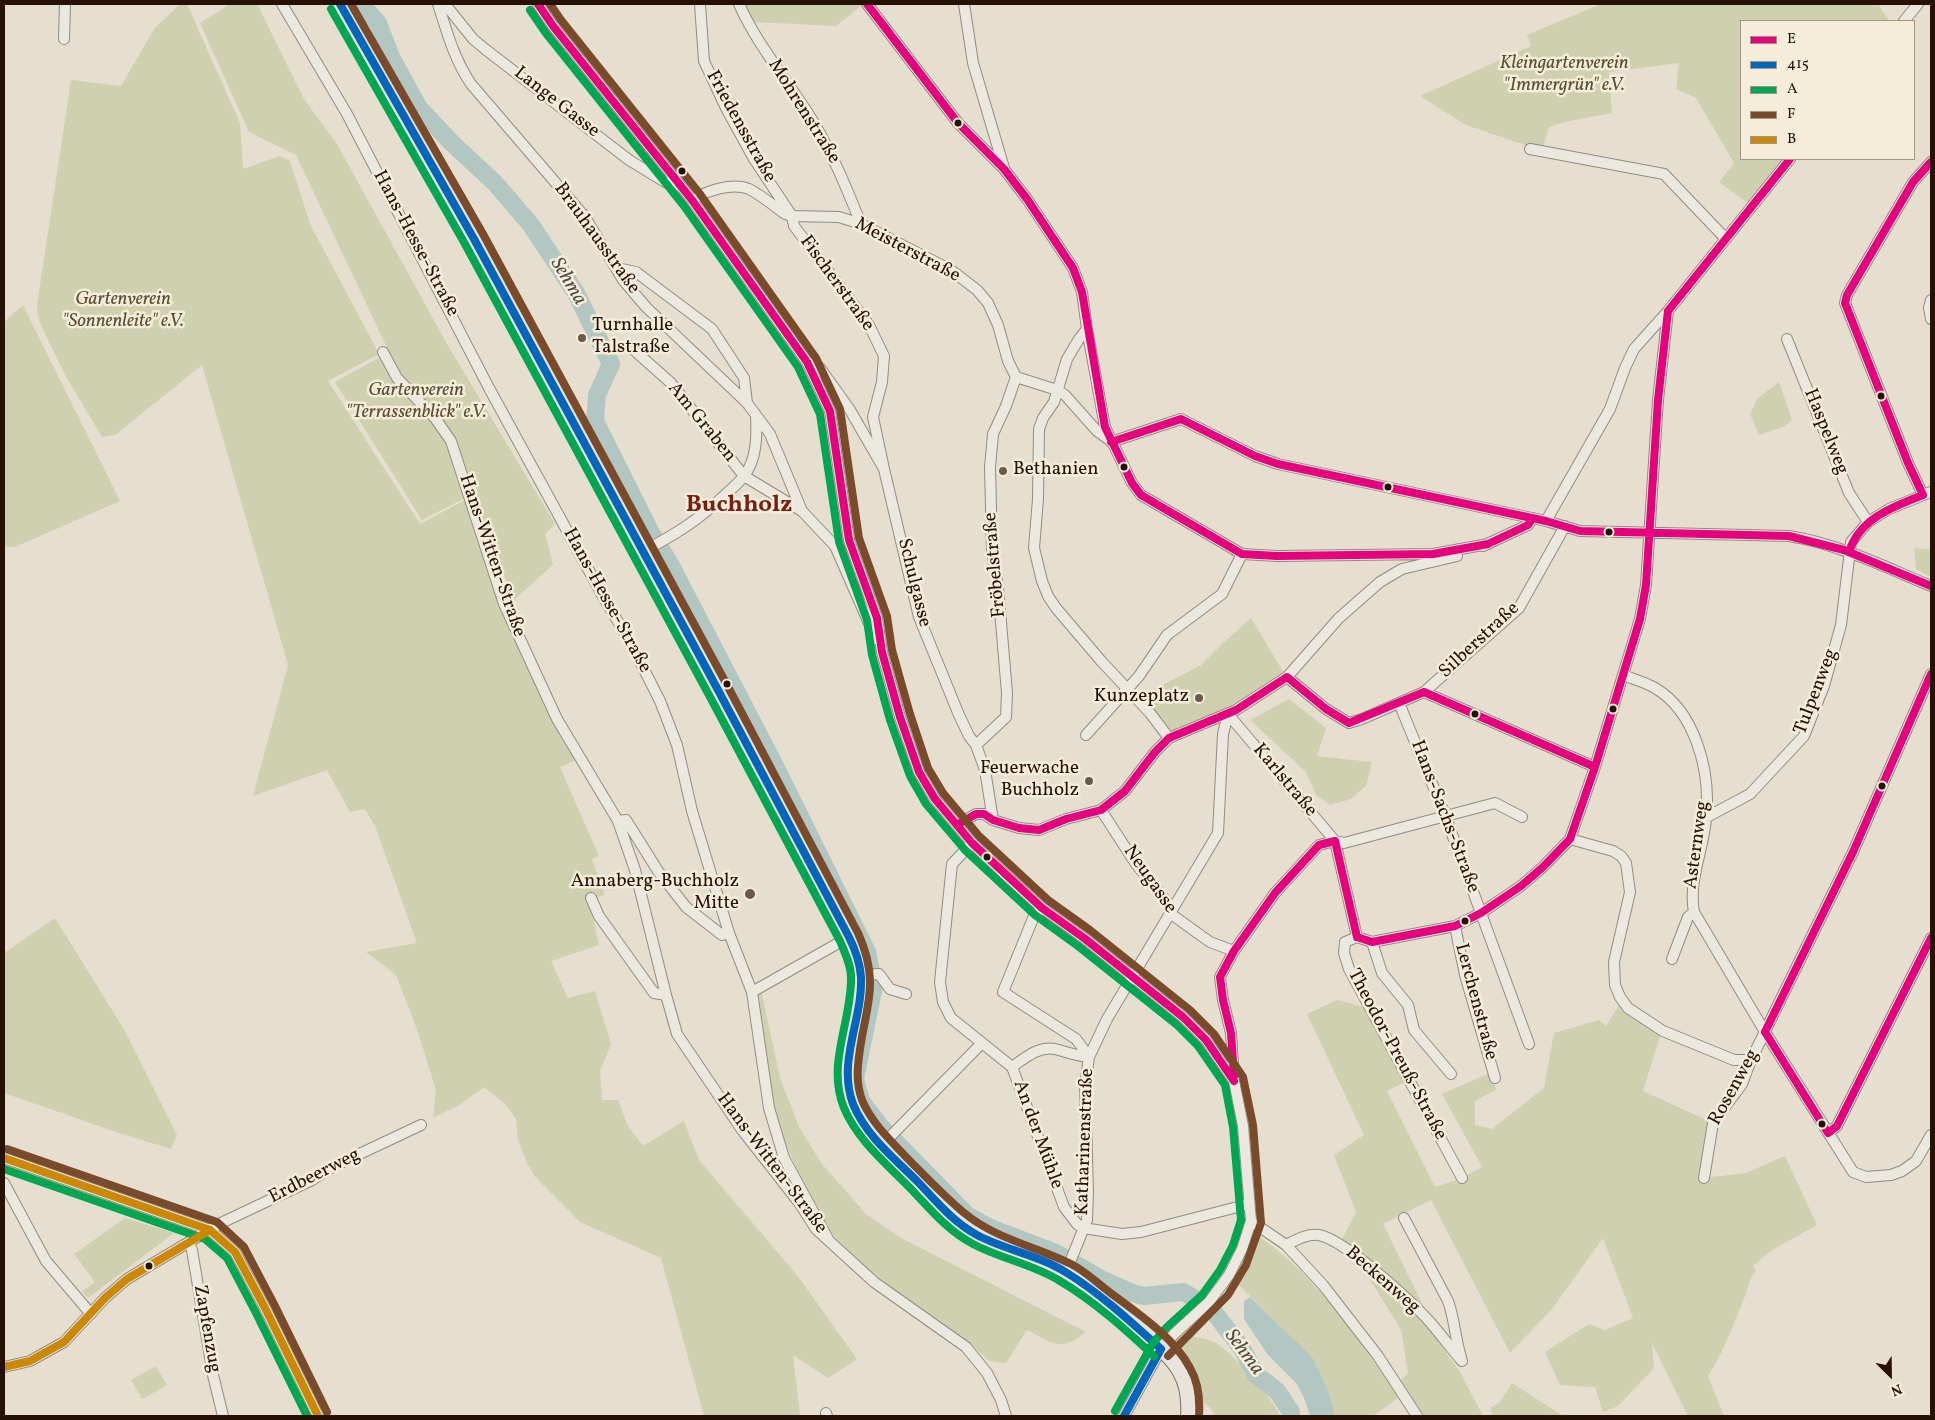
<!DOCTYPE html>
<meta charset="utf-8">
<style>
body{margin:0}
#map{position:relative;width:1935px;height:1420px;overflow:hidden;background:#e6dfcf;font-family:Vollkorn,serif}
canvas{display:block}
.frame{position:absolute;inset:0;border:5px solid #271104;pointer-events:none}
.legend{position:absolute;left:1740px;top:20px;width:175px;height:140px;box-sizing:border-box;background:#f5edda;border:1px solid #a39584;margin:0;padding:6px 9px;list-style:none;font-size:15px;color:#271104}
.legend li{display:flex;align-items:center;gap:10px;height:25px}
.legend b{width:25px;border:1px solid #a39584}
.north{position:absolute;left:1865px;top:1350px;width:50px;height:50px;-webkit-text-stroke:4px #f5edda;paint-order:stroke;rotate:157deg;font-size:14px;font-weight:700;line-height:20px;text-align:center;color:#271104}
.north::after{content:'';display:block;margin:auto;width:18px;height:22px;background:#271104;clip-path:polygon(50% 0,100% 100%,50% 72%,0 100%)}
</style>
<div id="map">
<canvas width="1935" height="1420"></canvas>
<div class="frame"></div>
<ul class="legend">
<li><b style="height:6px;background:#e5007d"></b>E</li>
<li><b style="height:6px;background:#0065bd"></b>415</li>
<li><b style="height:6px;background:#00a651"></b>A</li>
<li><b style="height:6px;background:#7a4b2a"></b>F</li>
<li><b style="height:6px;background:#cd8801"></b>B</li>
</ul>
<div class="north">N</div>
</div>
<script>
const ctx = document.querySelector('canvas').getContext('2d');
ctx.lineJoin = 'round';
function paint(path, color) { ctx.fillStyle = color; ctx.fill(path, 'evenodd'); }
function trace(path, color, width, dash) { ctx.strokeStyle = color; ctx.lineWidth = width; ctx.lineCap = dash ? 'butt' : 'round'; ctx.setLineDash(dash || []); ctx.stroke(path); }
function write(font, color, halo, rows, align = 'center') {
  ctx.font = font + ' Vollkorn,serif'; ctx.lineWidth = 5; ctx.setLineDash([]); ctx.textBaseline = 'middle'; ctx.strokeStyle = halo; ctx.fillStyle = color; for (const [text, x, y, turn = 0] of rows) {
    ctx.save(); ctx.translate(x, y); ctx.rotate((+turn || 0) * Math.PI / 180); ctx.textAlign = isNaN(turn) ? turn : align; if (halo) ctx.strokeText(text, 0, 0); ctx.fillText(text, 0, 0); ctx.restore();
  }
}
paint(new Path2D(`
 M180,4h7l53,119 3,46 37,-13 10,5 20,63 69,130 -51,27 92,143 47,-25 39,121 39,85 31,55 -16,7 39,89 -7,3 13,36 -16,5 10,45 -48,16 17,37 27,-7 16,53 -11,27 2,29h16l10,26 15,20 41,-25 15,39 98,115 60,84 -29,19 -35,-23 7,61h-96l-43,-158 -81,-36 -44,-44 -9,-15 -9,-23 -2,-21 -11,-15 -21,-17 -23,17 -28,14 3,-28 -18,-58 -22,-57 -30,-23 51,-9 -42,-117 -10,-17 -15,3 -23,-42 -74,26 35,-131 -86,-300 -87,70 -13,2 -37,-62 -26,-54 -2,-16 34,-225 50,6 33,-57z
 M230,4h27l47,95 33,45 110,200 108,180 -10,10 8,31 -39,35 -43,-105 -49,25 -87,-138 54,-30 -93,-197 -47,-23 -49,-109z
 M743,4h118l1,1 -26,21 -84,-4z
 M1601,4h277l11,17h-148v138h43l-36,44 -29,-21 15,-19 -38,-65 -20,-9 3,-26 -70,9 3,41 -47,9 -16,5 -6,20 -15,-1 -62,-21 -46,-29 111,-50 -4,-11z
 M23,305l97,196 -105,46h-11v-225z
 M1779,382l13,38 -7,6 -26,9 -9,-21 8,-16z
 M1914,548l17,1v28l-15,-8z
 M1251,618l33,55 -58,39 -52,21 -33,-37 60,-31 23,-23z
 M1289,699l37,29 -9,28 55,6 -6,24 -15,13 -21,6 -14,-10 -10,-23 -56,-52z
 M55,918l70,113 52,104 -6,14 -52,-16 -115,-40v-140z
 M762,994l18,84 19,49 23,37 44,50 35,24 185,94c-26,21 -33,11 -59,-2l-21,33 -16,-2 -22,-19 -77,-54 -35,-29 -25,-26 -32,-59 -16,-36 -14,-52 -12,-90z
 M1337,1000l31,8 39,73 -20,10 48,96 27,-9 20,-11 -40,-73 50,-22 4,18 -21,11v24l17,4 52,-41 10,-55 45,-13 7,6 14,-23 41,30 -18,58 70,32 -9,55 42,-5 39,-17 32,69 -45,25 -19,16 3,5c-7,6 -8,17 -11,25 -11,28 -21,55 -37,80l16,40h-36l-36,-73 2,25 -36,38 -15,6 -8,-25 -35,-2 -15,-33 44,-28 16,6 28,-12 -30,-80 -51,71 -42,44 -79,-153 -48,24 64,130 13,18 23,44h-59l-23,-36 7,-7 -7,-43 -54,-88 -5,-3 14,-27 -22,-57 30,-20 -57,-121z
 M125,1218l49,15 -86,65 -6,-7 13,-9 -21,-28z
 M1256,1234c9,7 19,14 27,21 45,39 83,93 115,143l-25,18h-38l-8,-26 -16,-33 -76,-76 16,-32z
 M1183,1335c10,2 22,3 31,7 20,11 57,54 66,74h-65l-6,-10 -10,-6 -6,-27 -19,-33z
 M156,1366l11,19 -25,14 -11,-19z
 M1512,1383l51,33h-70l-3,-8 10,-6z`), '#ced0af');
paint(new Path2D(`
 M1250,1297l62,60 16,33 7,26h-25l-6,-18 -7,-14 -29,-29 -24,-36v-18z`), '#b2c7c2');
trace(new Path2D(`
 M361,4l17,19 13,34 28,51 33,35 44,41 35,41 45,68 35,71 -14,31 -2,26 56,112 19,31 105,202 92,186 7,34 -19,93 6,22 19,25 88,90 22,12 66,25 45,26 31,14 12,3 39,-4 27,15 33,43 13,25 21,16 14,21v4`), '#b2c7c2', 18);
const minor = new Path2D(`
 M282,4l65,110 142,274 116,212 24,40 31,61 17,44 15,66 37,122 23,59 17,116 15,50 44,81
 M438,4c9,28 16,55 33,80l114,133 38,63 23,27 101,96 23,31 32,77
 M445,4l28,35 12,10 144,111 36,22 15,4
 M538,4l15,22 139,174 115,162 23,49 19,129 28,78 5,34 18,65 19,55 16,27 37,44 39,37 31,28 42,30 99,79 23,23 28,41 9,45 8,95 -9,28 -13,26 -20,27 -35,32 -13,15 -37,67
 M700,4l4,57 22,47 28,51 38,57 2,10 75,99 15,31 -2,26 -9,35 11,52
 M739,4c19,43 51,79 75,119 19,32 33,66 47,101
 M867,4l91,119 46,46 23,30 46,69 9,24 5,37 18,98 27,56 9,12 101,59 35,2 156,-2 55,-10
 M964,4l9,59 31,105
 M1904,21l14,-17
 M64,39l1,-35
 M1530,149l134,25 62,65
 M692,200c14,-9 40,-18 57,-11 12,6 25,17 36,25l7,2 47,1 22,7 90,46 26,20 11,13 10,22 10,36 8,16 41,13 8,5 32,36 14,10
 M618,271l4,-2 14,3 76,57 32,49 3,25
 M1931,300l-2,8 2,11
 M1087,329l-8,10 -12,20 -13,43 -11,16 -4,11 -1,70 -4,49 8,33 6,15 8,12 46,54 48,51 19,25
 M1787,339l62,154 19,29
 M635,351l36,32 73,93 58,35 33,35 41,93
 M383,352l14,26 38,40 16,23 53,163 53,115 61,102 8,-1 32,51 28,36 36,28 7,-2
 M807,362l13,6 30,42 34,59 35,148 40,98 10,21 7,9 9,25 8,50
 M1111,442l70,-23 74,37 23,8 268,57 34,10 209,5c50,8 96,31 142,50
 M1923,495l-15,-32 -63,-160 2,-8 66,-113 18,-20
 M1546,521l64,-112 15,-41 9,-19 34,-38 122,-152
 M1483,546l45,-21 5,-7
 M642,552c34,-18 55,-31 83,-57 6,-6 14,-12 19,-19 13,-17 13,-40 12,-60
 M1623,675c10,4 22,7 32,13 41,24 56,85 51,130 -2,31 -18,62 -12,94l71,120 88,140 13,5 25,-2 11,-4 14,-10 15,-26
 M1287,677l39,32 23,14 13,-4 62,-27 95,-84 46,-82
 M1424,692l171,75
 M1399,703l46,112 84,229
 M1228,714l107,127 22,96
 M1086,735l53,-59 28,-41 55,-41 20,-40
 M976,745l30,-28 1,-24 -9,-106 -6,-37 -2,-83 3,-33 13,-28 10,-29
 M1101,810l35,54 34,42 1,8 39,28 24,9
 M1707,817l43,-23 54,-58 20,-50 17,-61 10,-83 17,-20 21,-13 42,-17
 M618,821l17,49 31,125
 M957,825l19,-11h8l9,6 26,8 20,2 27,-11 35,-9 24,-19 30,-39 14,-14 67,-28 51,-33 52,-59 41,-36 22,-13 55,-13
 M1570,839l43,12 8,5 5,7 4,29 -16,70 1,23 5,12 8,11 35,23 71,29h17
 M972,843l-20,21 -12,118 3,20 8,16 61,49 52,140 13,17 6,4 39,6 19,-2 108,-28
 M591,898l8,18 55,77 12,2 11,39 65,96 58,74 16,25 58,53 92,65 21,26 14,27 5,16
 M1042,908l-8,8 -31,76 73,47 13,18
 M1455,926l10,49 30,103
 M1357,937l15,5 83,-16 26,-13 40,-27 22,-19 27,-28 25,-72 45,-148 6,-34 12,-185 10,-89
 M1357,937l-12,5 -1,11 5,16 113,209
 M1372,942l10,31 26,32 6,25 37,44
 M1672,959l16,-42 6,-5
 M861,975l18,-1 11,15 16,5
 M752,992l97,-55
 M1012,1067c13,-9 26,-21 43,-18 12,3 21,7 34,8
 M1234,1080l-3,-47 -8,-33 -3,-23 14,-26 41,-58 44,-48 16,-4 9,2 151,-40 27,14
 M1828,1133l9,-7 94,-188
 M882,1145l100,-102
 M4,1158l206,72 25,22 30,56 53,108
 M1704,1178l9,-55 29,-39 9,-24 102,-208 78,-178
 M4,1183l42,78 45,53
 M1404,1218l44,83c7,19 7,38 13,56
 M1251,1221l35,24 37,40 55,71 39,60
 M189,1243l3,7 21,125 10,41
 M1286,1245c10,-5 22,-12 33,-10 26,5 92,66 111,87 11,13 21,26 32,39
 M1066,1272l21,-52 1,-28 -3,-107 4,-28 18,-38 111,-186 5,-99 5,-20
 M4,1367l26,-6 34,-19 41,-44 22,-19 94,-56 91,-43 22,-14 87,-41
 M826,1413l1,3`);
const primary = new Path2D(`
 M340,4l134,235 244,451 131,247c6,13 11,26 12,40 1,51 -31,95 1,144 14,21 33,38 50,56 20,19 39,41 62,56 27,18 61,24 90,39 9,4 17,11 25,17 24,19 79,58 92,83 8,14 9,29 8,44`);
trace(minor, '#928b80', 12);
trace(primary, '#776f65', 18);
trace(minor, '#ebe8e0', 10);
trace(primary, '#e8e4db', 16);
trace(new Path2D(`
 M538,4l15,22 139,174 115,162 23,49 19,129 28,78 5,34 18,65 19,55 16,27 37,44 70,65 42,30 99,79 23,23 28,41
 M867,4l91,119 46,46 23,30 46,69 9,24 23,135 27,56 9,12 101,59 35,2 156,-2 55,-10 40,-19 5,-7
 M1668,311l122,-152
 M1111,442l70,-23 74,37 23,8 268,57 34,10 209,5 55,14 87,36
 M1923,495l-15,-32 -63,-160 2,-8 66,-113 18,-20
 M1849,552c11,-34 44,-45 74,-57
 M957,825l19,-11h8l9,6 26,8 20,2 27,-11 35,-9 24,-19 30,-39 14,-14 67,-28 51,-33 39,32 23,14 75,-31 171,75
 M1335,841l22,96
 M1357,937l15,5 83,-16 26,-13 40,-27 22,-19 27,-28 25,-72 45,-148 6,-34 12,-185 10,-89
 M1765,1032l88,-180 78,-178
 M1765,1032l63,101
 M1234,1076l-3,-43 -8,-33 -3,-23 14,-26 41,-58 44,-48 16,-4
 M1828,1133l9,-7 94,-188`), '#e5007d', 8);
trace(new Path2D(`
 M340,4l134,235 244,451 131,247c6,12 11,26 12,40 2,42 -24,84 -8,127 13,32 41,54 65,78 18,19 35,40 59,53 28,15 62,20 90,38 34,21 64,49 94,76
 M1124,1416l37,-67`), '#0065bd', 8);
trace(new Path2D(`
 M331,9l134,235 244,451 131,246c5,12 11,24 11,36 1,44 -25,87 -7,131 14,33 43,56 67,81 19,20 37,42 62,55 28,15 60,20 87,37 34,20 65,48 94,75
 M530,10l15,22 139,174 114,161 22,47 19,128 28,78 5,35 18,65 20,56 16,28 39,46 70,65 43,31 98,78 22,22 27,39 8,42 8,93 -8,25 -13,25 -18,25 -35,32 -14,16 -38,68
 M4,1169l201,70 22,19 29,55 51,103`), '#00a651', 8);
trace(new Path2D(`
 M351,4l132,230 244,451 131,248c25,55 4,79 0,133 -1,11 0,23 4,34 10,24 31,43 49,62 17,17 34,35 52,50 32,27 72,34 108,52 14,7 25,18 37,27 29,22 65,45 82,77 9,15 10,32 9,48
 M550,4l11,16 139,174 116,164 24,51 19,129 28,78 5,34 18,64 18,54 15,25 36,43 69,64 42,30 100,80 24,24 29,43 10,48 8,98 -15,42 -18,30 -60,61
 M7,1149l210,73 27,25 30,57 53,108`), '#7a4b2a', 8);
trace(new Path2D(`
 M4,1158l206,72 25,22 30,56 53,108
 M4,1367l26,-6 34,-19 41,-44 22,-19 83,-49`), '#cd8801', 8);
for (const [x, y, r, color] of [
 [958,123,4.5,"#271104"],
 [682,171,4.5,"#271104"],
 [582,338,5,"#6a594b"],
 [1881,396,4.5,"#271104"],
 [1124,467,4.5,"#271104"],
 [1003,471,5,"#6a594b"],
 [1388,487,4.5,"#271104"],
 [1609,532,4.5,"#271104"],
 [727,684,4.5,"#271104"],
 [1199,698,5,"#6a594b"],
 [1613,709,4.5,"#271104"],
 [1475,714,4.5,"#271104"],
 [1089,781,5,"#6a594b"],
 [1882,786,4.5,"#271104"],
 [987,857,4.5,"#271104"],
 [750,894,6,"#6a594b"],
 [1465,921,4.5,"#271104"],
 [1822,1124,4.5,"#271104"],
 [149,1266,4.5,"#271104"]
]) { const dot = new Path2D(); dot.arc(x, y, r, 0, 2 * Math.PI); ctx.fillStyle = color; ctx.fill(dot); trace(dot, '#f5edda', 2); }
write('italic 19px', '#5b4f36', '#f5edda', [
 ["Kleingartenverein",1564,65],
 ["\"Immergrün\" e.V.",1564,87],
 ["Gartenverein",123,301],
 ["\"Sonnenleite\" e.V.",123,323],
 ["Gartenverein",416,392],
 ["\"Terrassenblick\" e.V.",416,414]
]);
write('19px', '#271104', '#f5edda', [
 ["Lange Gasse",556,103,38],
 ["Mohrenstraße",803,112,58],
 ["Friedensstraße",740,127,61],
 ["Brauhausstraße",596,239,54],
 ["Hans-Hesse-Straße",415,244,62],
 ["Meisterstraße",907,251,28],
 ["Fischerstraße",836,284,54],
 ["Am Graben",701,423,51],
 ["Haspelweg",1825,432,68],
 ["Hans-Witten-Straße",491,556,71],
 ["Fröbelstraße",996,565,-95],
 ["Schulgasse",913,583,76],
 ["Hans-Hesse-Straße",606,601,61],
 ["Silberstraße",1480,641,-43],
 ["Tulpenweg",1817,692,-69],
 ["Karlstraße",1284,781,50],
 ["Hans-Sachs-Straße",1444,817,69],
 ["Asternweg",1698,845,-82],
 ["Neugasse",1149,880,55],
 ["Lerchenstraße",1475,1002,75],
 ["Theodor-Preuß-Straße",1396,1055,62],
 ["Rosenweg",1735,1088,-61],
 ["An der Mühle",1037,1135,70],
 ["Katharinenstraße",1086,1142,-88],
 ["Hans-Witten-Straße",771,1164,53],
 ["Erdbeerweg",315,1177,-27],
 ["Beckenweg",1382,1281,41],
 ["Zapfenzug",206,1329,80]
]);
write('19px', '#271104', '#f5edda', [
 ["Turnhalle",592,327,"left"],
 ["Talstraße",592,349,"left"],
 ["Bethanien",1013,471,"left"],
 ["Kunzeplatz",1189,698],
 ["Feuerwache",1079,770],
 ["Buchholz",1079,792],
 ["Annaberg-Buchholz",739,883],
 ["Mitte",739,905]
], 'right');
write('italic 20px', '#504d44', '#f5edda', [
 ["Sehma",567,282,59],
 ["Sehma",1243,1353,53]
]);
write('bold 24px', '#7a1f14', '#f5edda', [
 ["Buchholz",739,507]
]);
</script>
